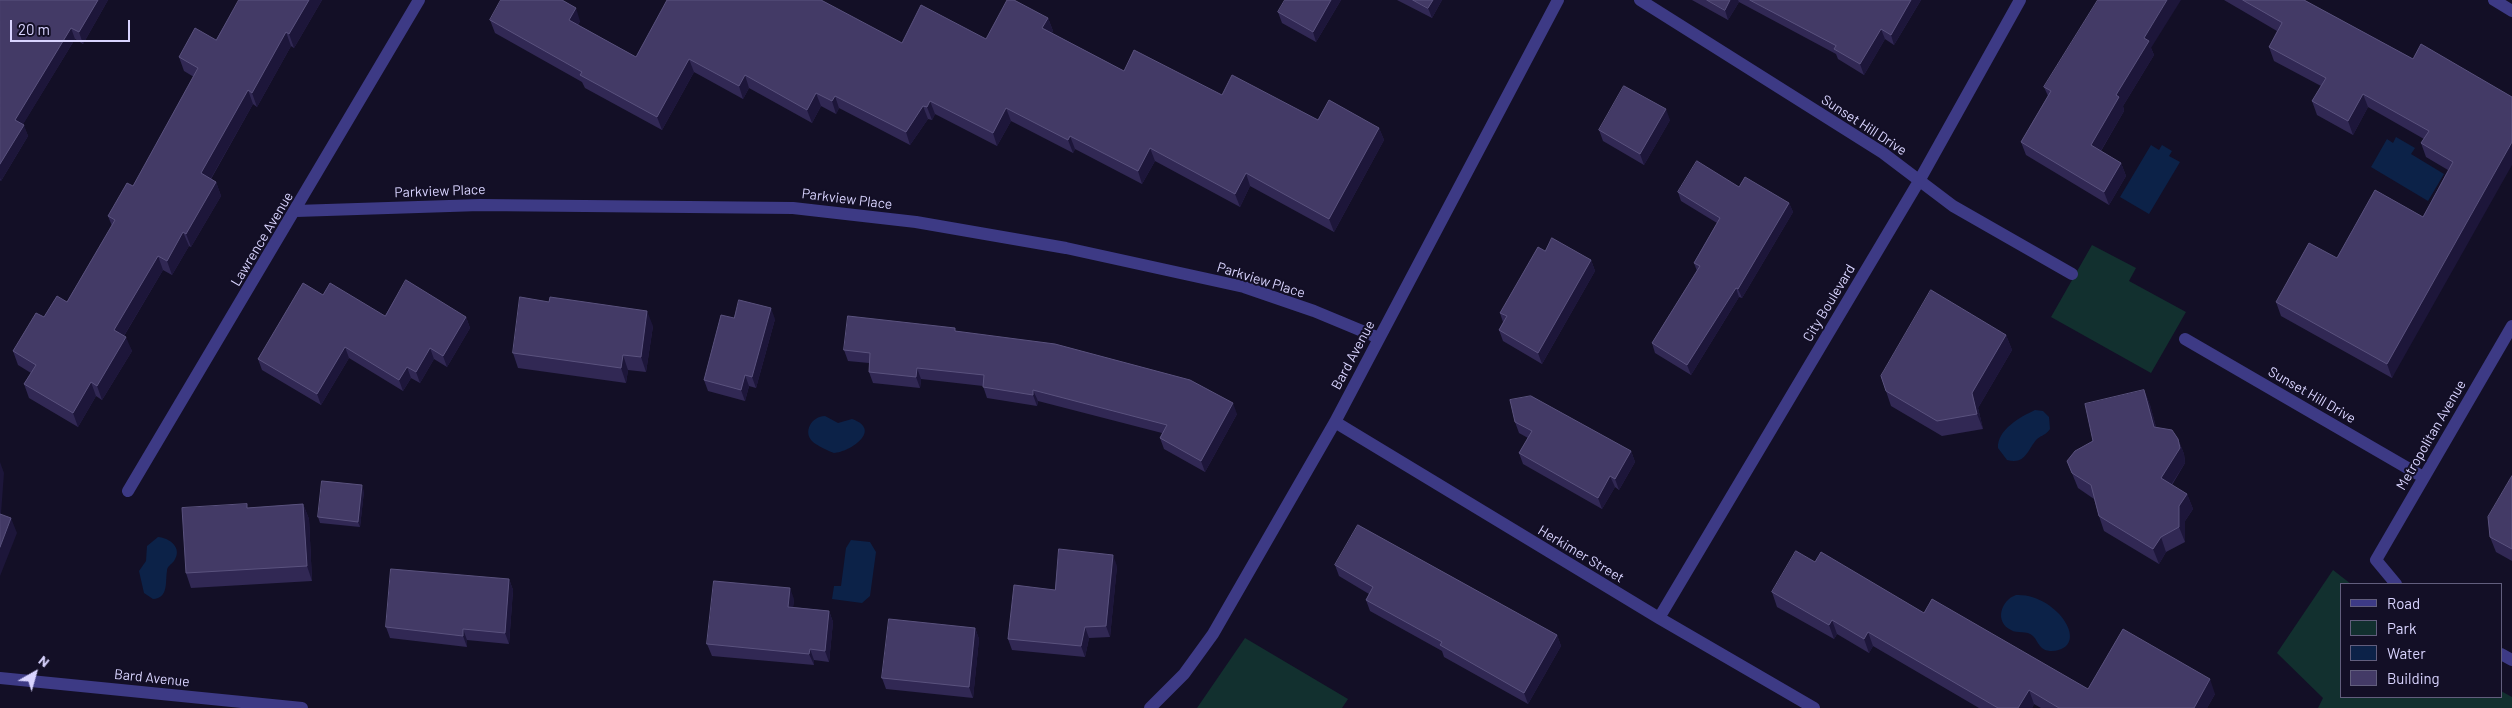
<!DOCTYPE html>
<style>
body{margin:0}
#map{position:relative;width:2512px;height:708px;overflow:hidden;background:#130f26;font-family:Barlow,sans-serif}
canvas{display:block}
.legend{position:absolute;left:2340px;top:583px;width:162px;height:115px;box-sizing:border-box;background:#130f26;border:1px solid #625e7d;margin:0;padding:6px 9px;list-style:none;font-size:15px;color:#d9d4ff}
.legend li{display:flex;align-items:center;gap:10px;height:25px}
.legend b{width:25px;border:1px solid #625e7d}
.north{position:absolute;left:10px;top:648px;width:50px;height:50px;-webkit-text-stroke:4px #130f26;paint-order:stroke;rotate:38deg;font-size:14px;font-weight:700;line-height:20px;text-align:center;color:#d9d4ff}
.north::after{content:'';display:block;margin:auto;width:18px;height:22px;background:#d9d4ff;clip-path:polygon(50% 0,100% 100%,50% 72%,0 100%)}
.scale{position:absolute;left:10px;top:20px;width:120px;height:22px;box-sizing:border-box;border:2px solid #d9d4ff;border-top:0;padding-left:6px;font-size:15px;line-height:18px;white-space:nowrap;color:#d9d4ff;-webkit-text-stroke:4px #130f26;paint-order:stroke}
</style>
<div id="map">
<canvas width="2512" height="708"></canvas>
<ul class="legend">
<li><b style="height:6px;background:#3d3a85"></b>Road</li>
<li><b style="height:14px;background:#12302f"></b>Park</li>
<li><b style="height:14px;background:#0c2248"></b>Water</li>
<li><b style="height:14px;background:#433a66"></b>Building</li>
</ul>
<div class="north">N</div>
<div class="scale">20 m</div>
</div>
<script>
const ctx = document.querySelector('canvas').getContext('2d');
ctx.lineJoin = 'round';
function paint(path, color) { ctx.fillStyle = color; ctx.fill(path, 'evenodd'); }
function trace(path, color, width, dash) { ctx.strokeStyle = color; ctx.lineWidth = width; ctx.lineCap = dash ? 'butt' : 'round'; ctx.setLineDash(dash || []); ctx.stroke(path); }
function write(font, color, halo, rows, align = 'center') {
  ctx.font = font + ' Barlow,sans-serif'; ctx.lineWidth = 4; ctx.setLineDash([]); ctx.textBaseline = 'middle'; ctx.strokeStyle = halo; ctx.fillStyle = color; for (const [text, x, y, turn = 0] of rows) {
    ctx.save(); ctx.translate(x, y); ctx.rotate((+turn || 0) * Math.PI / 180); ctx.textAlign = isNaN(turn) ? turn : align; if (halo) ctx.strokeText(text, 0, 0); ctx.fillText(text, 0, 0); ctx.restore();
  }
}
paint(new Path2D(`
 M2092,245l44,23 -7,13 57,31 -35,61 -100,-56z
 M2333,570l18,14h-10v113h160v-6l11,6v11h-194l5,-10 -46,-45z
 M1245,638l103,61 -6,9h-145z`), '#12302f');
paint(new Path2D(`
 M2396,137l19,11 -4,6 33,20 -16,27 -57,-34 16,-28 6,4z
 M2151,145l8,5 3,-5 10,6 -3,5 11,6 -31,52 -29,-17z
 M2035,410l8,1 6,6 1,12c-4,6 -8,6 -13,10 -10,11 -11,26 -30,21l-9,-12c-1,-18 22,-31 37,-38z
 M825,416l13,7 14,-4c31,11 -2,33 -18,34 -4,-1 -18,-8 -21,-11 -11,-10 -1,-26 12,-26z
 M158,537c12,1 25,11 16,24 -3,4 -7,5 -7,10 -2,11 2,27 -14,28l-9,-6 -5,-22 7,-10 1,-15z
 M851,540l19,2 6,10 -6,44 -8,7 -30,-4 2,-13h7l5,-38z
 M2016,595c41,-2 77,53 36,56 -13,0 -13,-9 -19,-15 -6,-6 -16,-2 -22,-6 -17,-8 -10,-30 5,-35z`), '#0c2248');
trace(new Path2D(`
 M1640,0l243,153 70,53 119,68
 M2494,0l18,11
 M296,211l184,-6 313,3 123,14 150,26 178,39 70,24 65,27
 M2185,339l238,138
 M1335,422l324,196 155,90
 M128,491l291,-491
 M2396,584l-20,-24 136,-234
 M1659,618l260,-437 101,-181
 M2501,654l11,6
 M0,678l302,30
 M1150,708l34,-34 29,-40 122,-212 223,-422`), '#3d3a85', 12);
paint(new Path2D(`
 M0,0h108l-25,44 -8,-5 -52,85 5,12 -27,45 -1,-1z
 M239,0h83l-28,48 -3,-2 -34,61 -4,-3 -42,75 5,3 5,14 -30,51 -2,-1 -17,29 -9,-5 -39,66 8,15 -30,49 -6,-4 -18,31 -49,-29 -5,-14 7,-11 -13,-8 -5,-14 31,-34 23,-15 45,-76 -4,-10 25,-30 61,-109 -10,-6 -5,-14 37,-17z
 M1341,0l-25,42 -34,-19 -4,-11z
 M1397,0h45l-10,18z
 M1692,0h229l-27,45 -9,-6 -21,36 -26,-16 -2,-5 -97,-52 -11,18z
 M2224,0h80l109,59 99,38 -120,281 -111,-62 -5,-14 61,-44 86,-41 25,-47 -22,-13 -5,-14 3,-4 -56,-32 -15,28 -36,-20 -5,-14 9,-15 -47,-25 -5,-14 8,-16z
 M1048,18l5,13 -1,2 72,38 98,24 96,25 61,8 5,12 -50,92 -84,-46 -10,21 -85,-46 -13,23 -67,-35 -2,4 -62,-32 -14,25 -62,-32 -3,6 -4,-1 -18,26 -71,-37 -3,6 -15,-8 -9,17 -63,-35 -6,11 -49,-27 -32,58 -77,-42 -3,-6 -87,-49 -5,-13 90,1 -2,4 58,32 350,-18z
 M2151,48l3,7 -31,51 1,5 -23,40 20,12 5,13 -17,29 -83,-50 -5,-13 27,-46 -4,-9z
 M1670,120l-26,45 -41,-24 -4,-11z
 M1739,187l50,16 4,9 -51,86 -3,-1 -48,78 -36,-22 -3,-10 45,-72 -3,-8 23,-40 -36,-22 -3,-9z
 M1545,251l46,9 4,11 -53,93 -39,-23 -4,-11 4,-8 -3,-9z
 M323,295l62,21 81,1 4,11 -23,39 -13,-8 -14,24 -9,-5 -8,13 -54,-33 -28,47 -59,-35 -4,-11z
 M775,319l-19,69 -7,-2 -4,15 -37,-10 -4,-11z
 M653,326l-7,46 -18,-2 -2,13 -108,-15 -5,-15z
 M956,331l281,83 -32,58 -41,-23 -4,-11 2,-5 -124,-32 -1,5 -50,-8 -4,-12 -62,-7 -1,9 -47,-5 -4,-11v-9l-21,-2 -4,-11z
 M2006,335l6,15 -34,58 5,21 -41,7 -51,-30 -10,-30z
 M2144,390l6,15 6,22 22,12 6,15 1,9 -13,22 15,9 6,15 -8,12v21l-19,10 -7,12 -55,-33 -5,-15 -5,-17 -16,-11 -11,-27 26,-20z
 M1515,422l116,29 4,11 -16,28 -4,-3 -13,22 -79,-45 -4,-11 9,-15 -9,-5z
 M2512,476v85l-16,-9 -6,-15z
 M364,491l-4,36 -40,-4 -2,-6z
 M303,504l6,15 3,62 -121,7 -5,-15 62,-65z
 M1815,562l273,127 127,5 -8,14h-166l-7,-4 -2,4h-53l-106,-62 -4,7 -32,-19 -3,5 -57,-32 -5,-15z
 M1335,565l222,70 4,11 -33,58 -84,-47 -2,-6 -72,-40 -4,-11 3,-6 -30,-18z
 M1117,566l-7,71 -21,1 -4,19 -73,-7 -4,-11 47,-49z
 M509,579l4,11 -4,54 -42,-4v7l-77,-9 -4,-11z
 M794,599l-1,8 36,4 4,11 -4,40 -15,-2v5l-102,-9 -5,-12z
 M975,628l4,11 -6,59 -87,-9 -4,-11z`), '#312854');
paint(new Path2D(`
 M98,0h10l-25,44 -4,-12z
 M309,0h13l-28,48 -5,-14z
 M1331,0h10l-25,42 -3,-10z
 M1433,0h9l-10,18 -4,-10z
 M1730,0h8l1,2 -11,18 -3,-10z
 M1911,0h10l-27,45 -3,-10z
 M2167,0h14l-30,48 3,7 -31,51 1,5 -28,48 -5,-14 53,-107z
 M576,8l4,13 -7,12 -4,-13z
 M1048,18l5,13 -6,10 -5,-13z
 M71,28l4,11 -56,92 -4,-11z
 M1881,29l4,10 -21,36 -4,-11z
 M286,32l5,14 -34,61 -5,-14z
 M689,59l5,13 -32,58 -5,-13z
 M745,75l4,13 -6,11 -4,-13z
 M248,90l5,14 -47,83 -5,-14z
 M816,93l5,13 -9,17 -5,-13z
 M2363,94l5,13 -15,28 -5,-14z
 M835,96l4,12 -3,6 -4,-13z
 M930,101l5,13 -3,6 -5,-13z
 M923,106l5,13 -18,26 -4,-13z
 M1006,108l5,13 -14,25 -4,-13z
 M1666,109l4,11 -26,45 -4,-11z
 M24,125l4,11 -27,45 -1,-3v-14z
 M1379,128l5,12 -50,92 -5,-13z
 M1070,136l5,13 -2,4 -5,-13z
 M2512,142v23l-120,213 -5,-14z
 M1150,148l5,13 -13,23 -4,-13z
 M2121,163l5,13 -17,29 -5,-13z
 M1246,173l4,13 -10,21 -5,-13z
 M216,182l5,14 -30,51 -5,-13z
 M1789,203l4,9 -51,86 -4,-9z
 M183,232l6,14 -17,29 -5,-14z
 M158,256l5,14 -44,74 -5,-14z
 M1591,260l4,11 -53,93 -4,-11z
 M1736,288l3,9 -48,78 -4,-10z
 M771,308l4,11 -19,69 -4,-11z
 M647,311l6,15 -7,46 -5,-15z
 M466,317l4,11 -23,39 -4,-11z
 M2006,335l6,15 -34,58 5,21 -6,-15 -5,-21z
 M126,337l6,14 -30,49 -5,-14z
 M345,347l4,11 -28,47 -4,-11z
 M430,348l4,11 -14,24 -4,-11z
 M623,355l5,15 -2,13 -5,-15z
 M407,367l4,11 -8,13 -4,-11z
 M917,368l4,11 -1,9 -4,-11z
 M745,375l4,11 -4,15 -4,-11z
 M91,382l5,14 -18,31 -5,-14z
 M1033,390l5,11 -1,5 -4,-11z
 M2144,390l6,15 10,37 -6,-15z
 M1233,403l4,11 -32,58 -4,-11z
 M2178,439l6,15 1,9 -19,30 -5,-15z
 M1631,451l4,11 -16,28 -4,-11z
 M0,462l4,11 -4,54z
 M1610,476l5,11 -13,22 -4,-11z
 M362,485l2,6 -4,36 -2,-5z
 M2187,494l6,15 -8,12v21l-6,-15v-21z
 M303,504l6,15 3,62 -5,-15z
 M11,518l6,15 -17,43v-29z
 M2161,537l5,15 -7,12 -6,-15z
 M1113,555l4,11 -7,71 -4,-11z
 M509,579l4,11 -4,54 -4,-11z
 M790,588l4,11 -2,19 -4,-11z
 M829,611l4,11 -4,40 -4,-11z
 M1832,620l5,14 -3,5 -5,-14z
 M1085,627l4,11 -4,19 -4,-11z
 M975,628l4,11 -6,59 -4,-11z
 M463,629l4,11v7l-4,-11z
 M1868,632l5,14 -4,7 -5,-14z
 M1557,635l4,11 -33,58 -4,-11z
 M810,649l4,11v5l-5,-11z
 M2210,679l5,15 -8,14h-13z
 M2029,690l5,14 -2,4h-14z`), '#1d163a');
const building = new Path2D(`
 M0,0h98l-19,32 -8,-4 -56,92 9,5 -24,39z
 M239,0h70l-20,34 -3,-2 -34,61 -4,-3 -47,83 15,9 -30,52 -3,-2 -16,29 -9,-5 -44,74 12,7 -29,49 -6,-4 -18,31 -49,-29 12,-19 -23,-14 23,-38 8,4 13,-21 10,6 48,-82 -7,-4 19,-33 6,3 65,-118 -19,-11 16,-29 21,12z
 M501,0h61l14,8 -7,12 67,37 31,-57h154l81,43 19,-38 65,34 21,-39h7l34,18 -6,10 82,43 10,-21 88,45 10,-20 86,45 11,-20 50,28 -50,91 -83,-46 -11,21 -85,-46 -12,23 -68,-35 -2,4 -62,-32 -13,25 -63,-32 -3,6 -4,-1 -17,26 -71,-36 -3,5 -16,-8 -9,17 -62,-35 -6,11 -50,-27 -32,58 -77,-42 2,-3 -92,-52z
 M1285,0h46l-18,32 -35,-20z
 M1413,0h20l-5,8z
 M1707,0h23l-5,10z
 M1750,0h161l-20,35 -10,-6 -21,35 -26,-15 2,-3z
 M2098,0h69l-23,38 5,3 -33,54 3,2 -28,48 30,18 -17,29 -83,-50 30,-51 -7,-4z
 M2243,0h61l109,59 8,-15 91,53v45l-125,222 -111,-62 33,-59 28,15 38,-68 48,27 30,-55 -32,-19 8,-12 -66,-37 -15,27 -36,-20 14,-23 -57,-31 13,-24z
 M1624,86l42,23 -26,45 -41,-24z
 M1697,161l42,26 6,-10 44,26 -51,86 -2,-1 -49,77 -35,-22 48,-77 -6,-3 26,-45 -42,-26z
 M1552,238l39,22 -53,93 -39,-23 8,-14 -7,-3 38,-66 7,4z
 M406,280l60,37 -23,39 -13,-8 -14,24 -9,-5 -8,13 -54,-33 -28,47 -59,-35 45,-76 20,12 7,-12 55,33z
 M1931,290l75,45 -34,58 5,21 -40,7 -51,-30 -5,-15z
 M520,297l29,5 1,-5 97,14 -6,46 -18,-2 -2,13 -108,-15z
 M739,300l32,8 -19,69 -7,-2 -4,15 -37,-10 17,-65 13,3z
 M848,316l107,12v3l100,13 135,36 43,23 -32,58 -41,-23 7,-13 -134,-35v5l-50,-8 1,-12 -67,-7 -1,9 -47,-5 1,-19 -26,-3z
 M2144,390l10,37 18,3 6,9 2,9 -19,30 26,16 -8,12v21l-18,10 -8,12 -54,-33 -8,-31 -19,-12 -5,-12 8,-10 18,-10 -8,-37z
 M1531,396l100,55 -16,28 -5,-3 -12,22 -79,-45 13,-22 -17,-9 -5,-22z
 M2512,476v73l-22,-12 -2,-20z
 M322,481l40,4 -4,37 -40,-5z
 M247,504v4l56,-4 4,62 -121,7 -4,-65z
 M0,514l11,4 -11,29z
 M1358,525l199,110 -33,58 -84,-48 2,-3 -76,-42 7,-13 -38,-22z
 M1059,549l54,6 -7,71 -21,1 -4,19 -73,-7 6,-54 41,5z
 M1796,551l19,11 6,-10 103,61 8,-14 156,90 35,-60 87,50 -16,29h-135l-30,-18 -11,18h-20l-130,-76 -4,7 -32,-19 -3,5 -57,-33z
 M391,569l118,10 -4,54 -42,-4v7l-77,-9z
 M714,581l76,7 -2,19 41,4 -4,40 -15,-2 -1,5 -102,-10z
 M889,619l86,9 -6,59 -87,-9z`);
paint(building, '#433a66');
trace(building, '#5a527e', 1);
write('14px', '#d9d4ff', '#130f26', [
 ["Sunset Hill Drive",1864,125,33],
 ["Parkview Place",440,191,-2],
 ["Parkview Place",847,199,7],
 ["Lawrence Avenue",262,239,-59],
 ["Parkview Place",1261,280,17],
 ["City Boulevard",1829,303,-59],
 ["Bard Avenue",1353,355,-62],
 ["Sunset Hill Drive",2312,395,30],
 ["Metropolitan Avenue",2431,435,-60],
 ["Herkimer Street",1581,554,31],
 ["Bard Avenue",152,678,6]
]);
</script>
